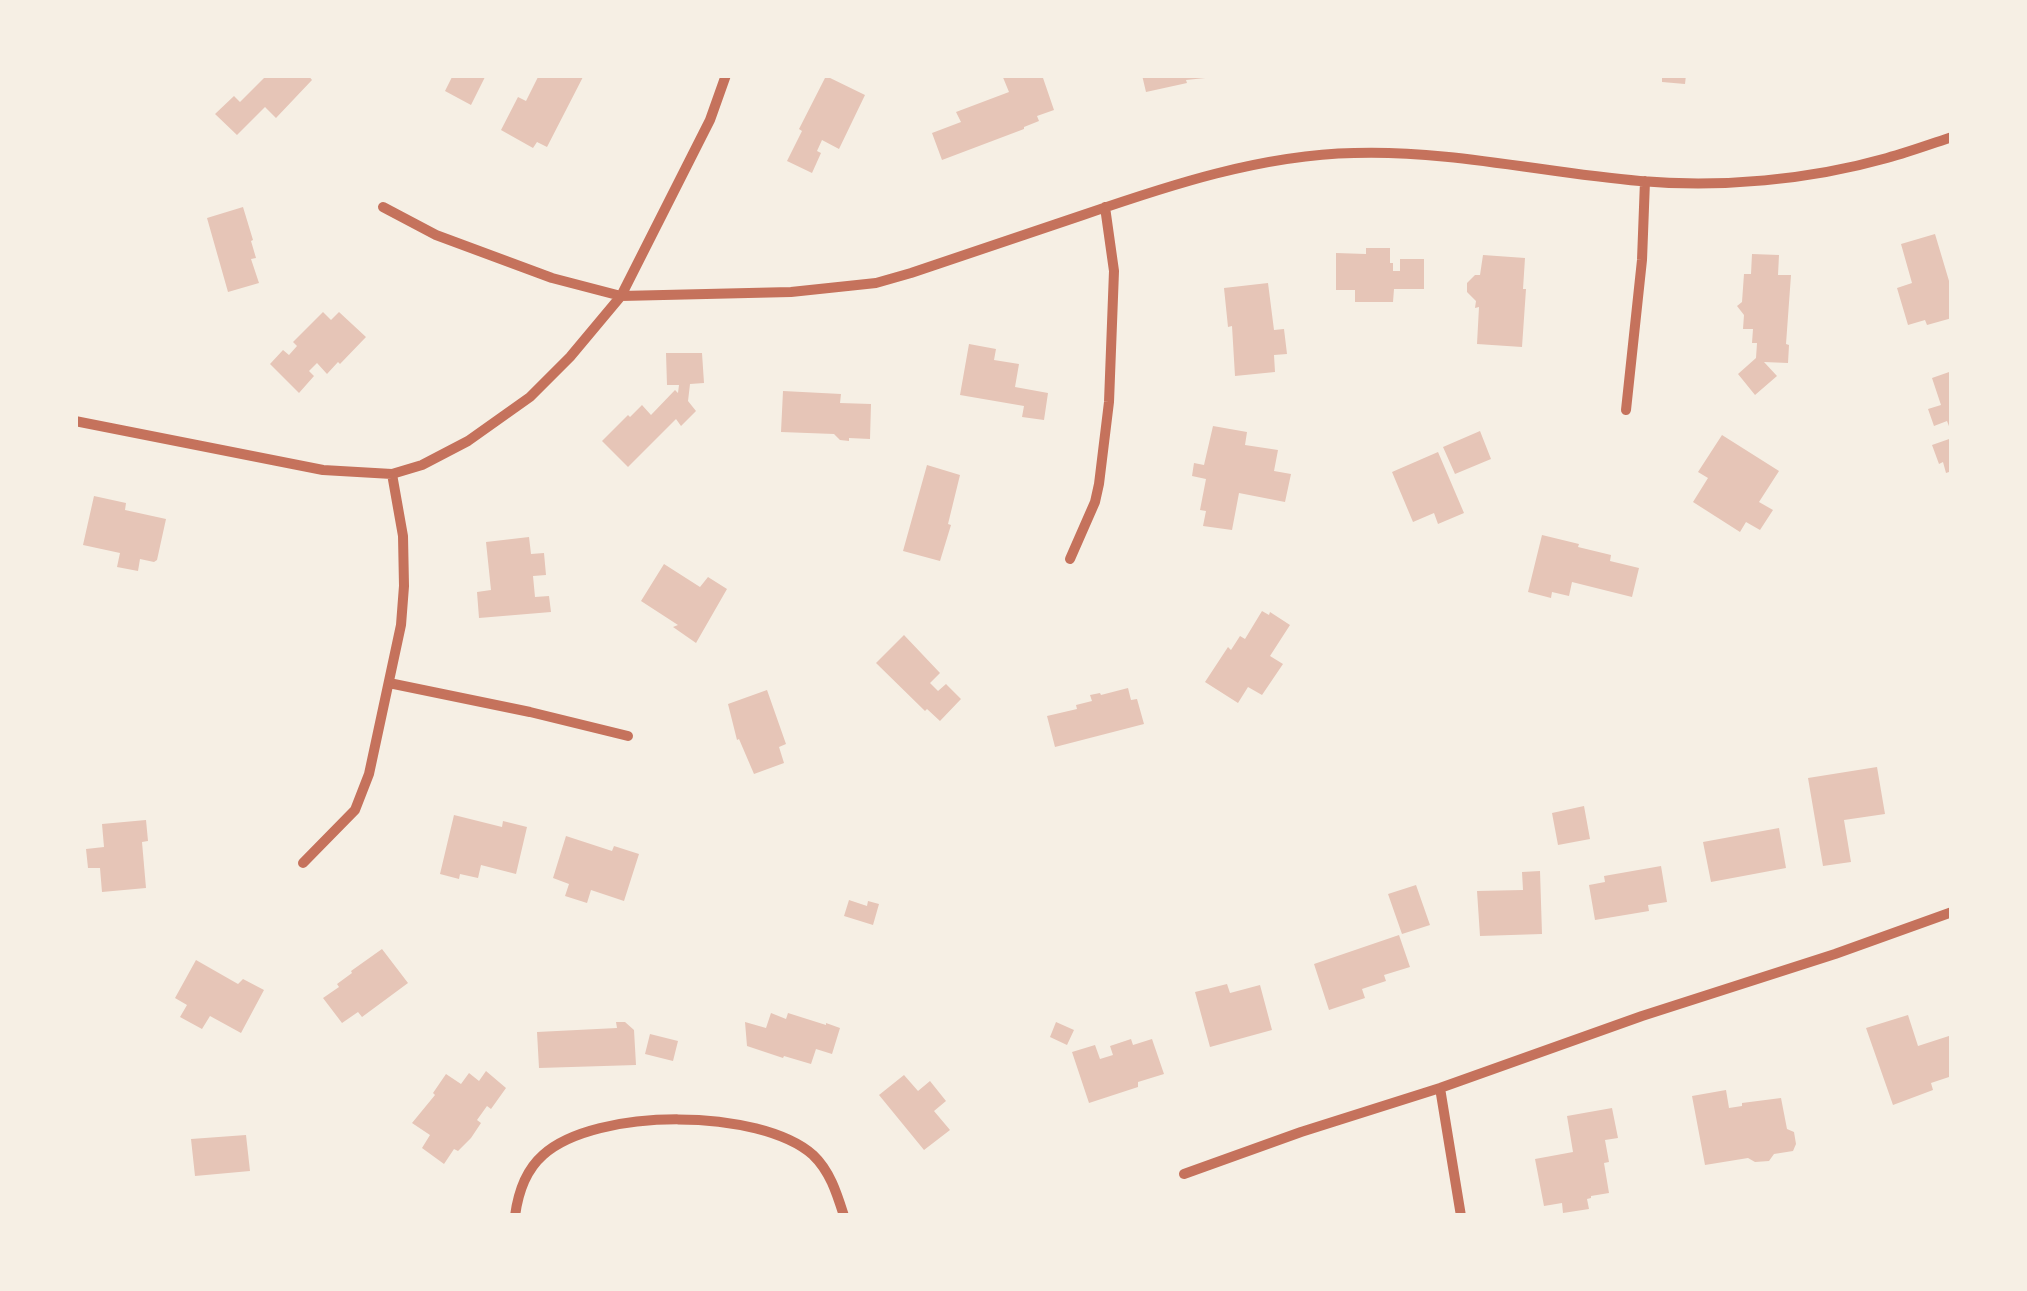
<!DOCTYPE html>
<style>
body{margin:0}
#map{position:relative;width:2027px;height:1291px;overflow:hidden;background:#f6efe4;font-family:Lora,serif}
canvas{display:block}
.frame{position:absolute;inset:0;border:78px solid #f6efe4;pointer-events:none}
</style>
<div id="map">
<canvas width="2027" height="1291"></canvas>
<div class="frame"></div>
</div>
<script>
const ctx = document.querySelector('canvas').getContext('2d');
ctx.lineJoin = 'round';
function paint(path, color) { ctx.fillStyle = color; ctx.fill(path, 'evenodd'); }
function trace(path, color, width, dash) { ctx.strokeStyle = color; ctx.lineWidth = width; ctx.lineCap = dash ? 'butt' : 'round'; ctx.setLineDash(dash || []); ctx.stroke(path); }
paint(new Path2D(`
 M267,75h41l4,5 -36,38 -11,-11 -28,28 -22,-21 19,-18 6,6z
 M453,75h33l-15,30 -26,-14z
 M539,75h45l-37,72 -10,-5 -4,6 -32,-18 17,-33 8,4z
 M1002,75h40l12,35 -17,6 2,5 -15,6v2l-82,31 -10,-27 29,-11 -5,-10 53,-20z
 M1142,75h72l1,2 -29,3 1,3 -41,9z
 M1662,75h24l-1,9 -23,-2z
 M826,76l39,19 -26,54 -17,-9 -5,11 4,2 -9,20 -25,-12 15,-30 -3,-2z
 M243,207l10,33 -2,1 5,17 -5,1 8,24 -31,9 -21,-74z
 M1935,234l17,57v27l-25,7 -2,-5 -17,5 -11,-37 15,-5 -11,-39z
 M1366,248h24v15h3v8h7v-12h24v30h-30l-1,13h-38v-12h-19v-37l30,1z
 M1752,254l27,1 -1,20h13l-5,69 3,1 -1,18 -24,-1 13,14 -22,19 -17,-21 18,-16 1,-15h-5l1,-14h-10l1,-14 -7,-9 5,-4 2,-28h7z
 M1483,255l42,3 -2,31h3l-4,58 -45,-3 2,-37 -4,1 1,-7 -9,-9v-9l8,-8h5z
 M1268,283l6,47 10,-1 3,25 -13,1 1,17 -40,4 -3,-50 -4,1 -4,-39z
 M323,312l8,8 8,-8 27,25 -26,27 -2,-2 -11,12 -10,-11 -8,8 5,5 -15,17 -29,-29 13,-14 6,5 8,-9 -4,-4z
 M969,344l27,5 -2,11 25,4 -4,23 33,6 -4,27 -22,-3 2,-11 -64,-11z
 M666,353h36l2,30 -14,1 -2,17 8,10 -15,15 -5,-7 -48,48 -26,-26 26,-26 2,2 12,-12 9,10 24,-25 3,3 1,-8h-12z
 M1952,371v63l-5,-13 -13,5 -6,-17 13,-4 -9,-27z
 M783,391l58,3 -1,9 31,1 -1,35 -21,-1v3l-9,-1 -6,-6 -53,-2z
 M1213,426l34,6 -2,13 33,5 -4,21 17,3 -6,28 -46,-9 -7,37 -29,-4 3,-15 -6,-1 6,-31 -14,-3 2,-13 10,2z
 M1480,431l11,28 -36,15 -12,-27z
 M1722,435l57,36 -20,31 14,8 -13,20 -14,-8 -6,10 -47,-30 15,-24 -10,-6z
 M1952,438v33l-6,2 -3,-11 -4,2 -7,-19z
 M1438,452l26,61 -26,11 -4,-11 -21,9 -21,-50z
 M927,465l33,10 -12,49 3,1 -11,36 -37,-10z
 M94,496l32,7 -1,7 41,9 -9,41 -3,2 -14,-3 -2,12 -21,-4 3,-14 -37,-8z
 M1542,535l37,9 -1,3 33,8 -1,6 29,7 -7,29 -60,-15 -3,14 -17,-4 -1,6 -23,-6z
 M529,537l2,17 13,-1 2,22 -13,1 2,21 14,-1 2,16 -72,6 -2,-26 14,-2 -5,-48z
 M664,564l36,23 8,-10 19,12 -31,54 -23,-16 5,-2 -37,-24z
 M1262,611l7,4 1,-3 20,13 -20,31 13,8 -21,31 -14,-8 -10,16 -33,-21 23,-35 3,3 9,-14 5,3z
 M904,635l36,38 -10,10 8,8 8,-7 15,15 -21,22 -13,-12 -2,2 -49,-48z
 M1128,688l3,12 6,-1 7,25 -89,23 -8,-31 30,-7 -1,-4 16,-4 -2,-6 10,-2 1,2z
 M767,690l19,54 -7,3 5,16 -30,11 -15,-35 -2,1 -9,-36z
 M1877,767l8,47 -41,6 7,42 -28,4 -15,-88z
 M1584,806l6,33 -32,6 -6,-32z
 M454,815l48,12 1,-6 24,6 -11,47 -35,-9 -3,13 -18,-4 -1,5 -19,-5z
 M146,820l2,21 -6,1 4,46 -44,4 -2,-24h-12l-2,-19 18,-2 -2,-23z
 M1779,828l7,40 -75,14 -8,-40z
 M566,836l46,15 2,-5 25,8 -15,47 -33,-11 -4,13 -22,-7 4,-12 -16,-6z
 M1661,866l6,36 -19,3 1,6 -54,9 -6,-35 16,-3 -1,-6z
 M1540,871l2,63 -62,2 -3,-45 46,-1 -1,-18z
 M1416,885l14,40 -28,9 -14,-40z
 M849,900l18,6 1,-5 11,3 -6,21 -29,-9z
 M1399,935l11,32 -26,8 2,6 -24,8 3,9 -36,12 -15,-46z
 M382,949l26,34 -46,34 -4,-5 -16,11 -19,-25 16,-11 -2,-3 15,-11 -1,-2z
 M196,960l42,24 5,-5 21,11 -23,43 -31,-17 -8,13 -22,-12 7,-12 -12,-7z
 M1227,984l3,9 30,-8 12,45 -62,17 -15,-55z
 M771,1013l15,6 2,-6 38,12v-2l14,5 -8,26 -16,-5 -5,15 -27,-8 -1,2 -36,-12 -2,-24 21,6z
 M1908,1015l10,31 34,-11v41l-21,7 2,7 -40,15 -27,-77z
 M616,1022h9l9,8 2,35 -97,3 -2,-36 80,-4z
 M1056,1022l18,8 -7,15 -17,-8z
 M650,1034l28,7 -5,20 -28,-7z
 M1131,1039l2,6 19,-6 12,35 -26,8v5l-49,16 -17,-51 23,-7 5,14 13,-4 -3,-9z
 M486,1071l20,17 -15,21 -4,-3 -10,14 4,3 -10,15 -13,13 -4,-2 -10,15 -22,-16 8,-13 -18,-12 23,-28 -2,-2 13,-19 15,10 8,-11 10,8z
 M904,1075l14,16 12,-10 16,20 -12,10 16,19 -26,20 -45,-55z
 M1726,1090l3,18 13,-2v-3l39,-5 6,31 7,3 2,12 -3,7 -19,3 -5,7 -14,1 -7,-4 -43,7 -13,-69z
 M1612,1108l6,30 -13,2 4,22 -5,1 5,30 -18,3v2l-4,1 2,10 -26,4 -1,-10 -18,3 -9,-47 38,-7 -6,-36z
 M246,1135l4,36 -55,5 -4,-37z`), '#e6c5b7');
trace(new Path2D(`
 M383,207l53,28 116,43 69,18 170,-4 85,-9 35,-10c57,-19 114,-39 172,-58 87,-30 178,-60 271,-62 97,-3 191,20 286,28 81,7 169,-1 247,-23 22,-6 44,-14 65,-21
 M1626,410l16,-150 3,-79
 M75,421l248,49 69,4 30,-9 46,-24 62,-44 40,-40 51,-61 89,-176 16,-45
 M1070,559l25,-57 4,-18 10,-82 5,-131 -9,-64
 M389,683l141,29 98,24
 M303,863l52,-53 14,-36 32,-149 3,-39 -1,-50 -11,-62
 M1440,1088l21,128
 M1184,1174l117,-42 139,-44 202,-72 193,-62 117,-42
 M515,1216c3,-23 11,-46 28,-61 53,-48 217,-47 270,0 17,16 24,39 31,61`), '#c5725c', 10);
</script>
